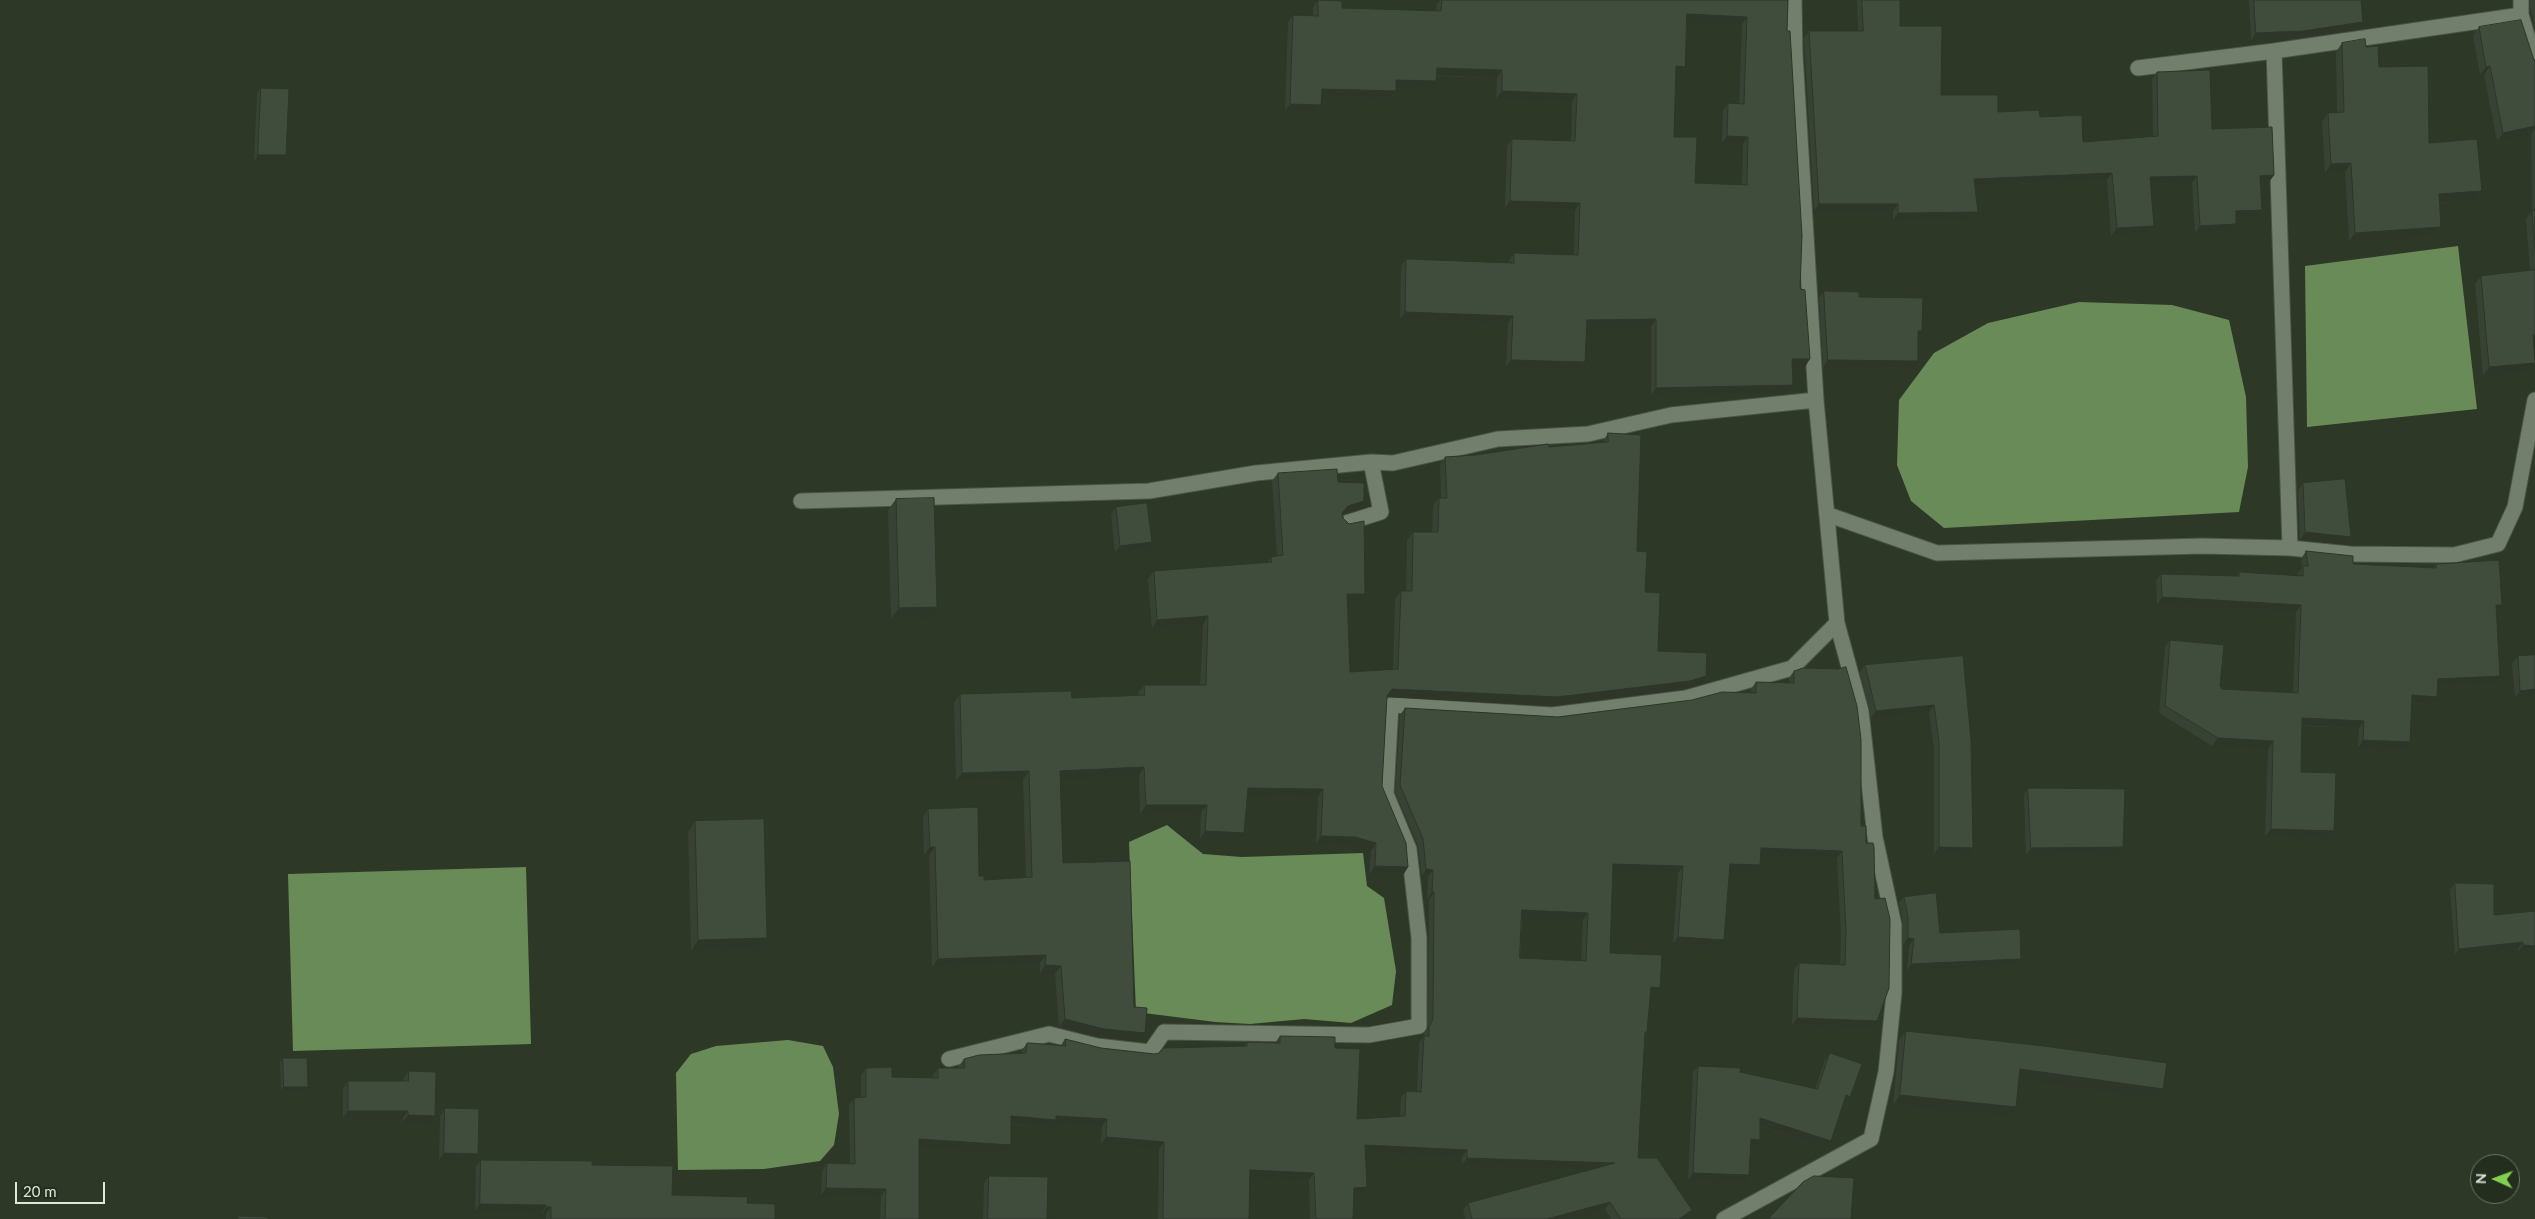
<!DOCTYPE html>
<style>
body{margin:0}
#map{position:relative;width:2535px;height:1219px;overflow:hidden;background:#2d3827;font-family:Lato,sans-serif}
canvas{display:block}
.north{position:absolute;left:2470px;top:1154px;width:50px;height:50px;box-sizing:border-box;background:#232e1e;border:1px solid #6e786a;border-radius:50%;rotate:272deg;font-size:14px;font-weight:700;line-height:20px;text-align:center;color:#dfe6dc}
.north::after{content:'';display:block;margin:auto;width:18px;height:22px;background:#81d050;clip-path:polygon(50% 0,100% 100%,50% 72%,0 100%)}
.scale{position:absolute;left:15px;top:1182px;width:90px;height:22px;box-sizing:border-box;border:2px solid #dfe6dc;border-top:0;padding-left:6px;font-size:15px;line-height:18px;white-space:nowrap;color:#dfe6dc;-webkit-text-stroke:4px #232e1e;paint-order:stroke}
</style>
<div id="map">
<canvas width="2535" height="1219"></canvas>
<div class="north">N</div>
<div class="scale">20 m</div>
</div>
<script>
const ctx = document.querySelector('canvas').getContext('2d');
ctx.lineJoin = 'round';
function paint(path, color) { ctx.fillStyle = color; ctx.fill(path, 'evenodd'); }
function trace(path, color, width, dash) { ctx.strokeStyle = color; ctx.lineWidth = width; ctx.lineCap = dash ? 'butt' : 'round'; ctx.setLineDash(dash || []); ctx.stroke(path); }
paint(new Path2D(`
 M2458,246l19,163 -170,18 -2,-161z
 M2079,302l93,3 57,15 17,77 2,70 -9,45 -295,16 -33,-27 -14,-36 2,-65 35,-47 54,-30z
 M1167,825l36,29 39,3 121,-4 4,33 17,12 12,73 -4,34 -41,18 -47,-4 -54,5 -35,-2 -79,-10 -7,-170z
 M526,867l5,177 -238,7 -5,-177z
 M788,1040l35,6 10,21 6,47 -5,31 -14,16 -56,8 -86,1 -2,-97 15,-19 25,-8z`), '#698b57');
const minor = new Path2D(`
 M2521,15l14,47
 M2138,68l136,-17
 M801,501l348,-10 107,-18 115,-11
 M1829,515l108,38 265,-7 88,2 60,6 104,1 44,-11 17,-37 20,-107
 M1346,523l35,-11 -10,-50 22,1 105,-24 90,-5 83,-19 145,-15
 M2290,548l-16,-497 247,-36v-15
 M949,1059l100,-25 48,12 53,6 14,-20 205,3 50,-9v-88l-10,-89 -23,-55 5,-89 161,10 134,-17 106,-30 45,-45
 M1724,1219l147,-80 15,-67 8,-79v-68l-19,-88 -14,-126 -24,-88 -21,-223 -21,-346 -1,-54`);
trace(minor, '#4a5345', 17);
trace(minor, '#737f6d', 15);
paint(new Path2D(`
 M1318,0l24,8 94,3 1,-7 3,-4h348l-1,31 18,336 -12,-1 -5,27 -137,2v-68h-65l-1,35 -5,7 -74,-2 2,-44 -108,-4 1,-53 5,-7 103,4v-3l5,-7 60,2 1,-45 -70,-2 2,-62 5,-7 59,2 1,-40 -76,-2 1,-21 -61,-2 -5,12 -35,-1v4l-5,8 -70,-3v9l-5,7 -31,-1 3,-89 5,-7h20v-8zM1687,22l55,2 -3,80 -11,-1 -5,8 -1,32 21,1 -1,41 -47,-2 -21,-46 2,-63h4l5,-7z
 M1857,0h43v26l41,69 57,17 42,5 43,25 70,-5 -1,-58 5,-7 55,57 62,46 -5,7 -8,1 1,27 -5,7 -21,1 -5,13 -36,2 -3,-50 -42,1 4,42 -5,7 -38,3 -4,-56 -132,6 3,26 -5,7 -80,1v-9h-79l-10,-173 5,-7h49z
 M2249,0h112l2,22 -6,7 -59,9 -47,3z
 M2529,0h6v27z
 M2479,27l56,33v283h-2l-4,28 -46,5 -8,-92 6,-8 49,-5 -4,-52 6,-8 -1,-77 -34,7 -13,-66h-4l-7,-39z
 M2342,43l24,4 63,96 53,48 -7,9 -35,3 1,24 -6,9 -86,5 -4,-69 -20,1 -3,-51 6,-9h9l-1,-61z
 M261,88l25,67 -4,6h-28l3,-67z
 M1824,291l35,6 59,40 -5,31 -90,-1 -4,-69z
 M1608,433l29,118 21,100 42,33 -16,5 -132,17 -165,-9 -5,89 26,81 -5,8 -34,-1 2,-23 -21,-6 -34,-1 2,-47 -71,-1 -9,46 -38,-3 1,-26 -61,1 -1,-39 -79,3 3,85 71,144 6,34 -41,-4 -40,-10 -4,-53h-15v-11l-108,4 -3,-112h-5l-1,-38 5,-8 51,67 5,4 42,-2 -3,-98 -67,1 -2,-79 6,-8 112,4 67,-3 -1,-2 6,-8h56l3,-60 -51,3 -4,-49 6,-8 113,-8 4,-6 6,-1 -5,-75 6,-8 60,9 20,27 -15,5 16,88h-11l2,70 43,-2 2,-71 6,-8h5l1,-51 6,-8h19l1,-26 6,-8h2l-1,-33 5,-8 31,-2 127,-13z
 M2303,483l48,54 -5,7 -46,-4 -2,-49z
 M896,499l33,119 -38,1 -3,-109z
 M1116,507l31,42 -32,4 -4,-39z
 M2306,551l47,13 80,4 3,-4 61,48h-1l4,64 -5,7 -58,3 -6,18 -20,-1 -6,47 -47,-2 1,-20 -57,-2 -1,46 27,66 -63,-2 3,-87 -56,-3 -53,-33 6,-66 5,-7 50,46 2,3 71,4 3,-81 -139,-7 -1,-24 5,-7 75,2 3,-4 59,4v-3l4,-5 -1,-9z
 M2535,655v41l-20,2 -3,-34 6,-8z
 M1963,656l5,199 -34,-1v-105l-5,-37 -58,6 -11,-46 5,-7z
 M1794,671l67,155 5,17 6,185 -80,-3 2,-55 5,-7 41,1 1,-26 -4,-80 -77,-3 -5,17 -25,-1 -11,76 -46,-3 5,-71 -65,-2 -3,82 50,35 -5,7h-5l-5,41 -7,122 54,52 -5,7 -2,2h-74l-6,-10 -37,10h-102l-3,-9 5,-7 122,-33 -128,-5v-8l-97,-5 2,35 -5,7 -8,1 -1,24h-43l-1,-39 -59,-3 -1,42h-91l1,-70 -58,-5 1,-18 -48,-2 -3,3 -40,-3v21l-5,7 -87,-6v73h-39l1,-23 -60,-1 1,-24 5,-8 23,1 -1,-59 5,-7h7v-23l5,-7 26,9 41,1v-3l5,-7h21v-2l5,-7 57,-6 1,-3 5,-7 34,2 4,-6 36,9 53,6 90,-8 3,-4 28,1 5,-7 55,12 22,71 43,-2 1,-19 5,-7 11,1 2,-49 5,-7v-2l4,-8 1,-126 -2,-1 1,-22 -6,-1 -4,-30 -23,-54 5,-77 5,-7 153,9 193,-24v-4l5,-7 33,1v-5zM1522,918l61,2 -2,41 -61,-3z
 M2028,788l90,66 -92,1 -2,-61z
 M695,821l72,117 -7,11 -69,2 -3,-119z
 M2455,883l39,32 41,38 -17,-1v-3l-63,6 -5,-65z
 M1904,897l36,36 76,32 -109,6 2,-25 -6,-1v-22l-4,-20z
 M1906,1031l250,68 -137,-19 -10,37 -116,-12 6,-65z
 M1830,1053l20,44 -5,6h-1l-13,38 -4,7 -67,-22v14l-5,6h-5l-5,36 -57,-2 5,-108 5,-6 42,6 75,17 10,-29z
 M283,1058l22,33h-24l-1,-29z
 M409,1071l21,53 -28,-1 1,-5h-60v-29l5,-8h55l1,-3z
 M445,1108l28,53 -34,-1 1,-44z
 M481,1160l111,5 80,30 75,8 28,16h-229v-5h-4v-2l-67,-1 1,-45z
 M989,1176l58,43h7h-71l1,-36z`), '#384234');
paint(new Path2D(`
 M1687,14l60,3 -5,7 -60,-2z
 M2363,22l-6,7 -59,9 -47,3 5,-8z
 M1676,66l9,1 -5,7 -9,-1z
 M2490,66l-6,9h-4l6,-8z
 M1437,68l65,2 -5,8 -65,-3z
 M1396,80l40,1 -5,7 -40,-1z
 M1322,89l74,2 -5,8 -74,-3z
 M1502,91l75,3 -5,7 -76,-2z
 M1290,104l31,1 -5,7 -31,-1z
 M2535,126v3l-4,5 -34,7 6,-8z
 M1727,136l21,1 -5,7 -21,-1z
 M258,155h28l-4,6h-28z
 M2351,163l-6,9 -20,1 6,-9z
 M2112,173l-5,7 -138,6 5,-7z
 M2274,175l-5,7 -14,1 5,-7z
 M2197,176l-5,7 -47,1 5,-7z
 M2482,191l-7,9 -42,3 6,-9z
 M1510,201l70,2 -5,7 -70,-2z
 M1819,204h79l-5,7h-79z
 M2262,210l-5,7 -26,1 5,-7z
 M1978,212l-5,7 -80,1 5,-7z
 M2236,224l-5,7 -36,2 5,-7z
 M2154,226l-5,7 -38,3 6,-8z
 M2441,227l-6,9 -86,5 6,-8z
 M1405,312l108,4 -5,7 -108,-4z
 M1656,319l-5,8h-69l5,-7z
 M1918,331h4l-4,7z
 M2533,335h2v8l-8,1z
 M1792,359h18l-5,8 -18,-1z
 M1511,360l74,2 -5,7 -74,-2z
 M1828,360l90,1 -5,7 -90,-1z
 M2535,363l-6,8 -46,5 6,-9z
 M1793,385l-5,8 -137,2 5,-7z
 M1364,501l-6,8 -15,5 -1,-1 6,-7z
 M2305,532l46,5 -5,7 -46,-4z
 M1152,542l-5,7 -32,4 5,-7z
 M1347,594h18l-6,8h-17z
 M2162,597l139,8 -5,7 -139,-7z
 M2496,605h6l-5,7 -6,1z
 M937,607l-8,11 -38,1 8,-11z
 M1208,616l-5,9 -51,3 5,-8z
 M1706,676l-6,8 -16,5 -132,17 -166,-9 6,-8z
 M2500,676l-5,7 -62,3 5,-7z
 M2535,689v7l-20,2 5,-7z
 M2412,695l25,2 -6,7 -25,-2z
 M1934,705l-5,7 -58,6 5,-7z
 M2302,718l62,3 -5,7 -62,-3z
 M2218,738l55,3 -5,8 -56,-3z
 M2363,740l47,2 -5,8 -47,-2z
 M1144,767l-5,8 -85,4 6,-8z
 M1029,771l-6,9 -67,1 6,-8z
 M1248,788l75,1 -5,8 -76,-1z
 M1146,805h61l-6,8 -61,1z
 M2271,829l63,2 -6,7 -63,-2z
 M1205,831l39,2 -6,9 -38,-3z
 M1321,836l34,1 21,6 -5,8 -21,-6 -34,-1z
 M930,847h5l-6,8h-5z
 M1939,847l34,1 -5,7 -34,-1z
 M2123,847l-5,7 -92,1 5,-7z
 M1761,848l81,3 -5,7 -81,-3z
 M1613,864l70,2 -5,7 -70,-2z
 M1730,864l30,1 -5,7 -29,-1z
 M1375,866l33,1 -5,8 -34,-1z
 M1426,869l7,1 -5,7 -6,-1z
 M1432,892h2l-5,8 -2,-1z
 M1522,910l66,3 -5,7 -66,-2z
 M1678,937l46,3 -5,7 -46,-3z
 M767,938l-7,11 -69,2 7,-11z
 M1908,938l6,1 -5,7 -6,-1z
 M2523,942l-5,7 -63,6 4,-6z
 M2523,945l12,1v7l-17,-1z
 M1046,955l-6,8 -108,4 6,-8z
 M2021,959l-5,6 -109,6 4,-7z
 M1045,965l16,1 -6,8h-15z
 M1651,987l9,1 -5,7 -9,-1z
 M1797,1018l80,3 -5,7 -80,-3z
 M1065,1019l80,14 -5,8 -41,-4 -40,-10z
 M2020,1069l143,20 -7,10 -143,-20z
 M284,1087h24l-3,4h-24z
 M1846,1095l4,2 -5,6 -4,-1z
 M1900,1095l116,12 -7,10 -116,-12z
 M348,1111h60l-5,7h-60z
 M408,1115l27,1 -5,8 -28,-1z
 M1011,1116h45l51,3 -5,7 -48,-2 -3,3 -45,-4z
 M1760,1118l71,23 -4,7 -71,-24z
 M1106,1137l58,5 -5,7 -58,-5z
 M919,1139l92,6 -5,7 -92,-6z
 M1751,1139l9,1 -5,6h-9z
 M1365,1145l102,5 -5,7 -102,-5z
 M444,1153l34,1 -5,7 -34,-1z
 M1467,1158l148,5 -5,8 -148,-6z
 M1250,1170l64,3 -5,7 -64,-3z
 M1693,1173l56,2 -4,7 -57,-2z
 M1367,1187l-5,7 -13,1 5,-7z
 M826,1188l60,1 -5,7 -60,-1z
 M1610,1202l-5,7 -37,10h-21z
 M480,1204l66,1 -4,7 -67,-1z
 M546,1207h5l-5,7h-4z
 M1692,1210l-5,7 -2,2h-6z`), '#2e362a');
const building = new Path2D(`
 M1318,0l24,1v7l99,3 1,-11h346l-1,31h3l12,205 -2,53 5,1 5,69h-18l1,26 -137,3v-69l-69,1 -2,42 -74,-2 2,-44 -108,-4 1,-53 108,4v-10l64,2 2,-52 -70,-2 2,-62 63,2 2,-47 -75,-3v-21l-65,-2 -1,13 -40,-1v11l-74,-2 -1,16 -31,-1 3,-89 25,1zM1687,14l60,3 -3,87 -16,-1 -1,33 21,1 -1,48 -52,-2 2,-46h-23l2,-71 9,1z
 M1862,0h38v26h42l-1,69h57v17l41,-2 1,7 42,-2 1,27 75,-6 -1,-64 53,-2 2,59 60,-2 2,48 -14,1 2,34 -26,1v13l-36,2 -3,-50 -47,1 4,49 -37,2 -5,-55 -138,6 4,33 -80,1v-9h-79l-10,-173h54z
 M2254,0h107l2,22 -60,9 -47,2z
 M2521,20l13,40h1v66l-32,7 -13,-67 -4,1 -7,-40z
 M2365,39l1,8 12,-1 1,21 49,-1 1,77 48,-4 5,52 -43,3 2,33 -86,6 -4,-70 -20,1 -3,-51 16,-1 -2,-69z
 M261,88l28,1 -3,66h-28z
 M2535,210v42l-3,-41z
 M2535,270v65h-2l2,28 -46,4 -8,-91z
 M1824,291l35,1v5l64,1 -1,33h-4v30l-90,-1z
 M1608,433l33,2 -4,116 10,1 -2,40 15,1 -2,58 49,2 -1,23 -16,5 -133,16 -165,-8 -5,7 -5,90 24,57 2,24 -33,-1 1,-23 -21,-6 -34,-1 2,-47 -75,-1 -4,45 -39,-2 2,-26h-61l-2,-38 -84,4 3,92 67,-2 4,146 13,1 -2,25 -41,-4 -39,-10 -4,-53 -16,-1 1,-10 -108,4 -3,-112h-5l-2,-38 50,-2 1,69h5v4l48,-3 -3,-106 -67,2 -2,-79 111,-3 1,7 73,-3 -1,-10h62l2,-69 -51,4 -3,-49 118,-9 -1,-5 12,-2 -5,-82 59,-4 1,13 26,1v18l-16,5 -6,7 1,5 6,6 15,-3 1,73h-18l3,78 48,-3 3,-78h11l1,-59h25l1,-34h8l-2,-41 31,-2 72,-11 1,3 59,-5z
 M2345,479l6,58 -46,-5 -2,-49z
 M934,498l3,109 -38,1 -3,-109z
 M1147,503l5,39 -32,4 -4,-39z
 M2306,551l47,5v8l83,4v-4l63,-4 3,45h-6l4,71 -62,3 -1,18 -25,-2 -2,47 -47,-2 1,-19 -62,-3 -1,54 35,1 -2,58 -63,-2 2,-88 -55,-3 -53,-32 5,-66 54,5 -4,41 2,3 76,4 3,-88 -139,-8 -1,-23 78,2v-4l64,4v-10h5z
 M2535,655v34l-15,2 -2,-35z
 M1963,656l8,84 2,108 -34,-1v-105l-5,-37 -58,6 -11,-46z
 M1846,667l11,39 4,34v86h5v17h7l1,4 1,52 10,-1 5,21 -1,69 -12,33 -80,-3 2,-55 46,2 1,-34 -4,-80 -81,-3 -1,17 -30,-1 -6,76 -46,-3 5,-71 -70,-2 -3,89 52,2 -2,33 -9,-1 -4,45h-2l-7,126h19l35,52 -13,9h-58l-11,-17 -63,17h-75l-4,-16 147,-40 -148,-5v-8l-102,-5 2,42 -13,1 -1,31h-37l-2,-46 -64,-3 -1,49h-86l1,-77 -58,-5 1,-18 -51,-3v4l-45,-4v29l-92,-6v80h-34l1,-30 -60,-1 1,-25 28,1 -1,-66 12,-1v-29l26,-1v10l46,1v-10h27l-1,-9 15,-4 47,-2 1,-10h3l36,3 -1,-7 36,9 53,6 5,-1 5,-5 83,-2v-4l33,1v-7l55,1v11l25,1 -3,70 48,-3 1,-25 15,1 3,-56h5v-9l4,-8 1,-127h-2l1,-22 -7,-1 -3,-30 -23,-54 5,-77 153,9 134,-17 30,-8 34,1v-11l38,1v-12l9,-3 35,1zM1522,910l66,3 -2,48 -66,-3z
 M2028,788l97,1 -2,58 -92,1z
 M764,819l3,119 -69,2 -3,-119z
 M2455,883l39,1v31l41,-4v35l-12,-1v-3l-64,7z
 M1936,893l4,40 80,-4 1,30 -110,5 3,-25 -6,-1v-21l-4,-20z
 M1906,1031l138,15 123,17 -4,26 -143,-20 -4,38 -116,-12z
 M1830,1053l32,11 -12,33 -4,-2 -15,46 -71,-23v22l-9,-1 -2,36 -56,-2 5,-107 43,2 -1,4 77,17z
 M283,1058h24l1,29h-24z
 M409,1071l27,1 -1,44 -27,-1v-4h-60v-30h60z
 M445,1108l34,1 -1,45 -34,-1z
 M481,1160l111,1v4l81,1 -1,29 76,2 -1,6 28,1v15h-224v-12h-5v-2l-66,-1z
 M989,1176l59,1 -1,42h7h-66z
 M1814,1176l40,2 -3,41h-81v-2l33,-35z
 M238,1216l30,1v2h-30z`);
paint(building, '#414d3c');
trace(building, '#2e362a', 1);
</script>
